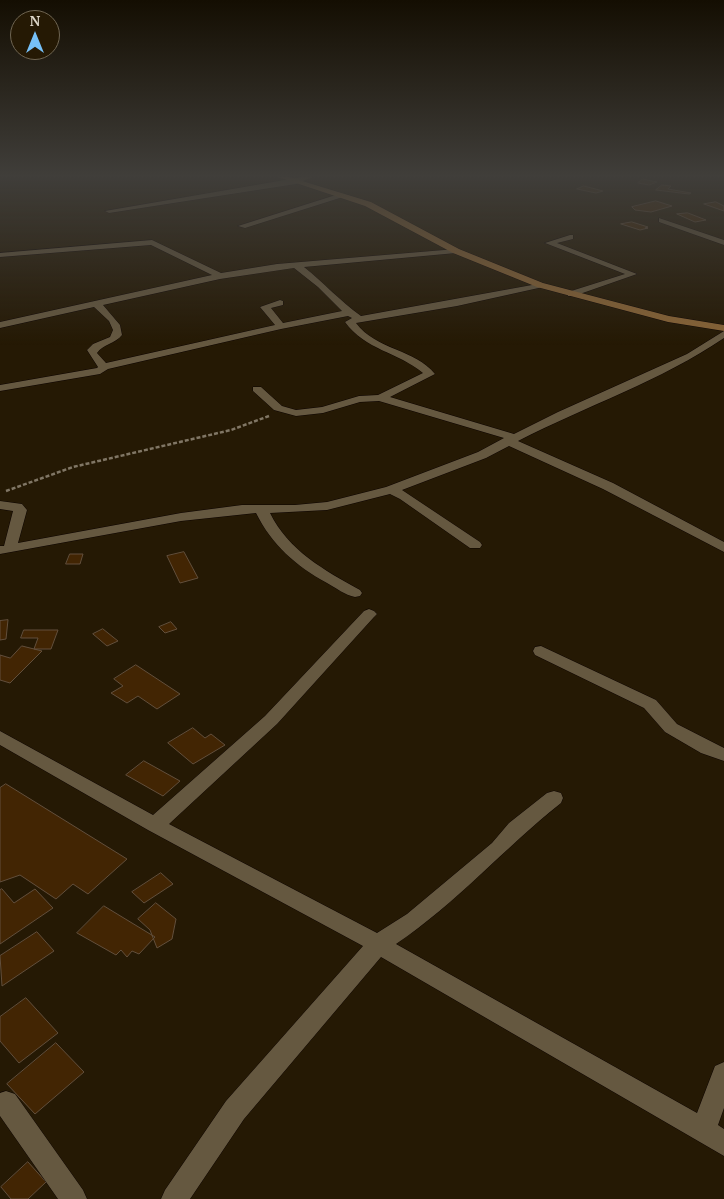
<!DOCTYPE html>
<style>
body{margin:0}
#map{position:relative;width:724px;height:1199px;overflow:hidden;background:#251904;font-family:"PT Serif",serif}
canvas{display:block}
.north{position:absolute;left:10px;top:10px;width:50px;height:50px;box-sizing:border-box;background:#251904;border:1px solid #6f6552;border-radius:50%;rotate:0deg;font-size:14px;font-weight:700;line-height:20px;text-align:center;color:#ddd6c8}
.north::after{content:'';display:block;margin:auto;width:18px;height:22px;background:#76c0f7;clip-path:polygon(50% 0,100% 100%,50% 72%,0 100%)}
</style>
<div id="map">
<canvas width="724" height="1199"></canvas>
<div class="north">N</div>
</div>
<script>
const ctx = document.querySelector('canvas').getContext('2d');
ctx.lineJoin = 'round';
function paint(path, color) { ctx.fillStyle = color; ctx.fill(path, 'evenodd'); }
function trace(path, color, width, dash) { ctx.strokeStyle = color; ctx.lineWidth = width; ctx.lineCap = dash ? 'butt' : 'round'; ctx.setLineDash(dash || []); ctx.stroke(path); }
const building = new Path2D(`
 M643,179l14,3 -8,3 -11,-2z
 M662,185l9,1 -3,3 23,4 -2,1 -33,-4z
 M584,186l19,5 -7,2 -19,-4z
 M656,201l16,5 -21,6 -16,-2 -3,-3z
 M716,202l8,4v5l-20,-7z
 M688,213l18,7 -11,2 -18,-8z
 M632,222l16,5 -3,1h3l-8,2 -19,-6z
 M184,552l14,26 -18,5 -13,-27z
 M70,554h13l-3,10h-14z
 M8,620l-2,19 -6,1v-19z
 M171,622l6,7 -12,4 -6,-6z
 M103,629l15,12 -11,5 -14,-12z
 M24,630h34l-7,19h-17l4,-11h-17z
 M22,646l20,5 -32,32 -10,-3v-25l10,3z
 M136,665l44,29 -23,15 -19,-13 -11,7 -16,-10 12,-7 -9,-7z
 M193,728l12,10 6,-4 14,11 -32,19 -25,-21z
 M144,761l36,20 -17,15 -37,-21z
 M6,784l121,75 -39,35 -15,-10 -17,15 -36,-24 -20,7v-94z
 M161,873l12,11 -29,19 -12,-11z
 M2,889l12,14 21,-14 18,19 -53,36v-54z
 M156,903l20,16 -4,20 -15,9 -7,-18 -12,-11z
 M104,906l51,31 -16,17 -7,-3 -5,6 -6,-7 -5,5 -39,-22z
 M37,932l17,19 -52,35 -2,-30z
 M26,998l32,35 -39,30 -19,-22v-24z
 M56,1043l28,29 -49,42 -28,-30z
 M28,1162l18,20 -18,17h-17l-10,-12z`);
paint(building, '#422503');
trace(building, '#624f3c', 1);
const street = new Path2D(`
 M302,177h10l-16,7 -187,29 -4,-2z
 M339,194l7,2 -101,32 -7,-2z
 M659,218l65,22v5l-65,-23z
 M570,235h3v4l-16,4 80,31 -63,22h-6v-4l57,-18 -80,-31z
 M152,240l69,33 56,-9 179,-15 4,2 -4,2 -152,14c20,16 36,34 57,49l182,-33v4l-86,19 -101,17c20,27 59,26 79,51l-45,23 124,37 44,-22 129,-58 37,-23v7c-63,43 -138,68 -206,103l95,42 111,59v10l-121,-63 -94,-43 -23,12 -84,32 78,52 2,3 -2,3h-10l-70,-49 -10,-5 -63,16 -57,3c19,38 54,57 90,77l2,3 -2,3 -5,1c-10,-2 -19,-9 -28,-14 -31,-17 -55,-38 -71,-70l-75,8 -181,33v-8h4l9,-35 -13,-2v-8l22,3 5,6 -9,33 163,-30 61,-8h53l32,-3 59,-15 92,-35 26,-14 -125,-37 -19,1 -37,11 -27,3 -22,-6 -21,-19v-4h8l21,19 14,4 26,-3 37,-11 19,-1 45,-22c-25,-21 -58,-23 -78,-51l7,-4 -4,-2 -67,13 -173,40 -8,5 -100,17v-6l97,-17 1,-1 -11,-17 6,-6 17,-7 3,-7 -4,-9 -15,-14 -94,21v-6l212,-47 -61,-30 -151,12v-4zM294,268l24,19 24,24 -59,12 -12,-15 12,-3v-4l-3,-1 -20,7 15,18 -169,38 -9,-10c6,-9 18,-9 25,-18l-2,-10 -17,-20 117,-26z
 M369,609l5,2 3,3 -3,3 -97,107 -108,100 208,109 30,-19 85,-71 17,-20 38,-30 7,-2 7,2 2,5 -2,5c-57,45 -104,100 -165,141l301,169 18,-47 9,-4v46l-6,17 6,4v27l-343,-199 -137,162 -54,80h-29l4,-9 61,-89 137,-155 -215,-116 -148,-85v-14l153,84 112,-99 99,-105z
 M541,646l115,54 21,24 47,24v13l-23,-8 -36,-21 -21,-24 -109,-53 -2,-4 2,-4z
 M6,1091l9,3 68,96 4,9h-29l-58,-83v-23z`);
const secondary = new Path2D(`
 M278,177h11l82,25 88,47 84,34 126,33 55,9v6l-56,-9 -131,-35 -84,-34 -88,-47z`);
trace(street, '#0d0400', 1);
trace(secondary, '#0d0400', 1);
trace(new Path2D(`
 M6,491l67,-24 158,-37 38,-14`), '#807665', 2.5, [4, 2]);
paint(street, '#655840');
paint(secondary, '#896436');
const sky = ctx.createLinearGradient(0, 0, 0, 345);
sky.addColorStop(0, '#140e02');
sky.addColorStop(0.51, '#403e3a');
sky.addColorStop(1, '#403e3a00');
ctx.fillStyle = sky;
ctx.fillRect(0, 0, 724, 345);
</script>
